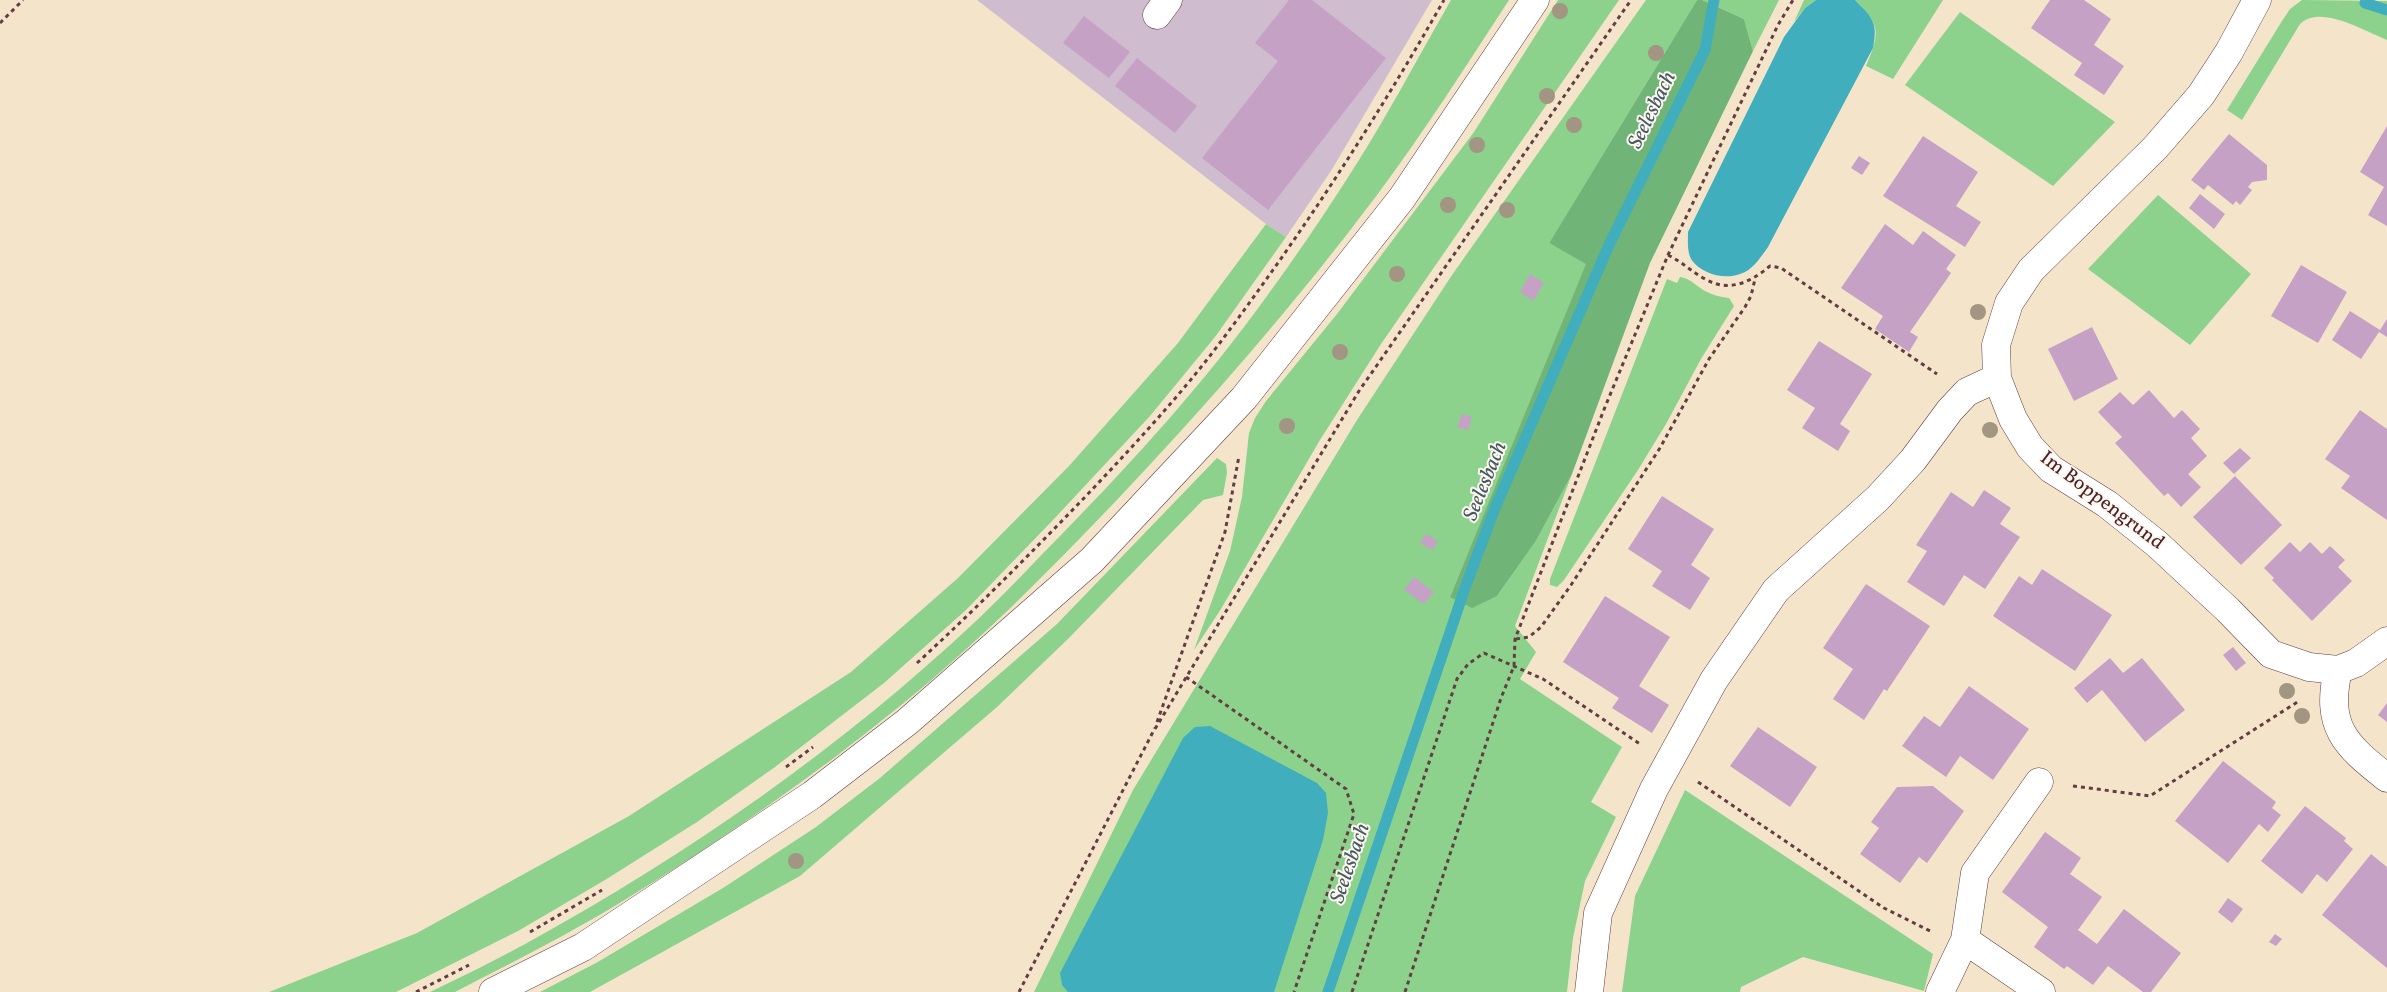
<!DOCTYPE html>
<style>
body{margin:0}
canvas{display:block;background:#f4e4ca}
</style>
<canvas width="2387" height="992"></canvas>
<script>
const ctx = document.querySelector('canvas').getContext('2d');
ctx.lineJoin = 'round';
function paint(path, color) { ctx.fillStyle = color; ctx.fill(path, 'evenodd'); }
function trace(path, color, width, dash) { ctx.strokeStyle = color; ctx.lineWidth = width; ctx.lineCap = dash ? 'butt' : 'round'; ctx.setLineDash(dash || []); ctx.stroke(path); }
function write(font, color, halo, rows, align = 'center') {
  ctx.font = font + ' Vollkorn,serif'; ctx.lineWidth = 4; ctx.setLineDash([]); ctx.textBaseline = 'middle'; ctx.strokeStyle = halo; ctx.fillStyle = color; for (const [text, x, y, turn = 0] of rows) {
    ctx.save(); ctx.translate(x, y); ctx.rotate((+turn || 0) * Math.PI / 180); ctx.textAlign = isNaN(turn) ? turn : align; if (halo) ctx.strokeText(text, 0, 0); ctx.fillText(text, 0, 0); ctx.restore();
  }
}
paint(new Path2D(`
 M977,0h455l-101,171 -45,66 -20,-13z`), '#cfbdcf');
paint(new Path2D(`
 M1451,0h58c-43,66 -85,132 -132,195 -81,108 -170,210 -263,308 -68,71 -137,141 -214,203 -87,71 -181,136 -277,195 -54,33 -112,62 -168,91h-25c33,-16 66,-32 97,-49 162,-89 315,-196 449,-322 30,-28 58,-59 87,-88 72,-74 143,-152 204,-237 27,-37 53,-75 78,-114 38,-58 71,-121 106,-182z
 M1558,0h61l-238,344 -61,96 -99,169 -27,41 36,-99 12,-54 7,-64 6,-15 11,-17 71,-87 137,-182z
 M1646,0h51l-148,243 38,21 -137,333 47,-1 39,-55 36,-67 -57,152 21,26 -16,27 102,68 -31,55 25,15 -31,64 -12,57 -6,54h-533l99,-202 224,-370 95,-145z
 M1702,0h77l-26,51 -9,-32z
 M1804,0h12l-11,8 -11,14z
 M1855,0h88l-50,79 -27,-13c14,-33 15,-41 -11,-66z
 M2302,0l85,1v39c-23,-9 -67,-36 -87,-16l-58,96 -15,-10 55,-89 8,-12z
 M1960,12l155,110 -62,64 -148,-101z
 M2158,195l93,79 -61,71 -102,-76z
 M1266,224l20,13 -71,100 -65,79 -97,104 -87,90 -82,73 -109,84 -78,55 -92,58 -87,51 -122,61h-127l148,-59 212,-117 222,-144 107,-94 111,-112 109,-123z
 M1680,277c10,1 16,9 25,14 8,4 15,6 24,7l5,8 -33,53 -35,65 -28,46 -74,110 -7,7 -7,-2v-6l117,-300 10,4z
 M1217,458l9,6 1,9 -4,22 -20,5 -134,138 -72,69 -197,169 -210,116h-50l56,-29 127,-75 93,-61 64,-49 177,-154z
 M1685,790l248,164 -9,37 -121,-34 -62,30 -1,5h-118l13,-96z`), '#8cd28d');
paint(new Path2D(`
 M1697,0h5l42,19 9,32 -103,212 -78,211 -36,67 -39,55 -25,12 -22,-11 136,-333 -37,-21z`), '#71b478');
paint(new Path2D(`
 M1816,0h39c18,18 23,23 18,48l-105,199c-8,11 -15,23 -28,27 -16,6 -39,0 -49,-15 -4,-8 -3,-19 -3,-27l96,-195 21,-29z
 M1210,726l107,57 9,10 2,20 -5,27 -49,152h-206l-6,-7 -2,-12 123,-235 12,-11z`), '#40aebc');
trace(new Path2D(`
 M2365,3l22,7
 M1328,992l138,-407 29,-77 114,-263 96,-195 9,-50`), '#40aebc', 11);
paint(new Path2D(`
 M1289,0h23l74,58 -118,152 -66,-52 76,-97 -23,-18z
 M2050,0h34l27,19 -17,26 30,21 -20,29 -30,-20 8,-12 -51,-35z
 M1084,16l46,36 -21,26 -46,-35z
 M1137,58l60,48 -22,27 -60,-47z
 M2387,126v100l-19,-11 16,-28 -24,-15z
 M2229,134l38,31v15l-15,2 -4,5 4,3 -12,15 -4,-4 -3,4 -25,-20 -4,5 -13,-10z
 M1923,136l55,36 -22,34 25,16 -16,25 -82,-51z
 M1859,156l11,7 -8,12 -11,-7z
 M2200,194l25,20 -11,15 -25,-21z
 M1885,224l28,21 10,-14 33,24 -10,14 5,4 -41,59 8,5 -9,15 -34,-23 8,-13 -42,-28z
 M2301,265l46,27 -29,51 -47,-27z
 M1530,274l14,9 -11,18 -13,-9z
 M2350,311l30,19 7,-11v18l-8,-5 -18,27 -29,-19z
 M2092,327l26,52 -44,22 -26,-52z
 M1819,341l53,33 -32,50 10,7 -12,20 -36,-23 13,-20 -28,-18z
 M2149,390l25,28 8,-8 18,19 -9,9 16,18 -19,18 13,13 -20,20 -13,-14 -4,3 -49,-53 7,-6 -24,-25 22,-20 13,13z
 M2360,410l27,19v91l-46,-32 9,-12 -25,-17z
 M1462,414l10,3 -4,13 -11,-3z
 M2240,448l11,10 -17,16 -11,-11z
 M2235,476l47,49 -41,40 -48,-48z
 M1984,490l27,18 -11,16 20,13 -35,52 -21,-14 -20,31 -37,-24 20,-31 -11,-6 35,-53 22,15z
 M1662,496l52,33 -23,36 19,13 -20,32 -38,-24 10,-15 -34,-22z
 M1426,534l12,7 -6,9 -12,-7z
 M2290,542l10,10 10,-10 12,12 8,-8 15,14 -7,7 14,14 -40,40 -40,-41 2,-2 -10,-10z
 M2042,569l70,46 -37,56 -82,-55 26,-40 13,9z
 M1414,577l20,15 -10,12 -20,-14z
 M1866,584l64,42 -43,65 -3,-2 -20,31 -31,-21 20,-30 -30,-21z
 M1605,596l65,41 -31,49 30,19 -17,28 -40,-25 7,-10 -56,-36z
 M2233,647l13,16 -10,8 -13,-16z
 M2110,658l13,15 19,-15 43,52 -40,32 -43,-52 -15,13 -13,-15z
 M1969,686l60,43 -36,51 -33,-24 -14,21 -44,-31 22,-30 16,11z
 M2387,703v19l-9,-7z
 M1758,727l59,40 -27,40 -60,-41z
 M2223,761l53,41 -4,6 9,7 -13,17 -9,-8 -31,39 -53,-42z
 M1933,786l31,25 -37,52 -8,-6 -19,26 -40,-29 19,-26 -8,-6 26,-35z
 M2305,806l41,32 -2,3 9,8 -26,33 -10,-8 -15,20 -41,-33z
 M2045,832l36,26 -11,16 32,23 -24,33 19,14 27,-35 57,44 -30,39h-8l-35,-26 -15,19 -26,-19 -3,3 -30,-22 14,-20 -46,-35z
 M2371,854l16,13v101l-65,-53z
 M2228,898l15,11 -11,14 -14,-11z
 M2275,934l7,5 -6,7 -7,-4z`), '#c5a1c6');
const minor = new Path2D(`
 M2257,0l-28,52 -28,43 -46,53 -124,122 -22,33 -13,42 1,33 16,41 17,28 21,22 56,35 50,40 71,66 43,44 38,13 29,3 18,-7 31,-22
 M1157,15l11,-15
 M2338,670c-13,57 7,75 49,108
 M1965,940l76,52
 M493,992l90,-45 229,-152 95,-73 185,-162 152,-162 158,-200 133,-198
 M1589,992l9,-79 56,-124 60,-109 62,-90 102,-92 35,-38 37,-50 17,-18 30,-14
 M1940,992l25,-52 10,-67 64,-91`);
trace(minor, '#643d43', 29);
trace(new Path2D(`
 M0,23l23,-23
 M1668,255c14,7 24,17 37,24 24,14 46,3 65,-13l11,2 156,106
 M1516,639l13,-2 12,-10 30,-42 89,-137 49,-89 36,-52 6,-11 4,-17
 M917,663c59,-54 115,-111 170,-168 47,-50 94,-100 135,-155 81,-108 155,-222 222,-340
 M1186,677l160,112 8,25 -60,178
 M1157,722l68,-190 14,-76
 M1155,729l204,-338 272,-391
 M786,767l27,-20
 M1698,782l186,126 48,24
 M2073,786l77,10 149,-95
 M530,932l72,-42
 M416,992l53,-27
 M1019,992l136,-264
 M1352,992l105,-313 11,-15 16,-11 59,26 97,65
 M1405,992l96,-294 13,-32 1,-27 90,-232 63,-152 110,-230 15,-25`), '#643d43', 3, [4, 4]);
trace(minor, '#fff', 28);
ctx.fillStyle = '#a29582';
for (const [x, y] of [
 [1560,11],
 [1656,53],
 [1547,96],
 [1574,125],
 [1477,145],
 [1448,205],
 [1507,210],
 [1397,274],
 [1978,312],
 [1340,352],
 [1287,426],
 [1990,430],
 [2287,691],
 [2302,716],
 [796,861]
]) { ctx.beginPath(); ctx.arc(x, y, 8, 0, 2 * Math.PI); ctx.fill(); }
write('20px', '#4a1f2b', '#fbf7ec', [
 ["Im Boppengrund",2101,502,37]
]);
write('italic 21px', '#465865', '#fbf7ec', [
 ["Seelesbach",1654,111,-64],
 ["Seelesbach",1487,482,-68],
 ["Seelesbach",1352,864,-71]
]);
</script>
